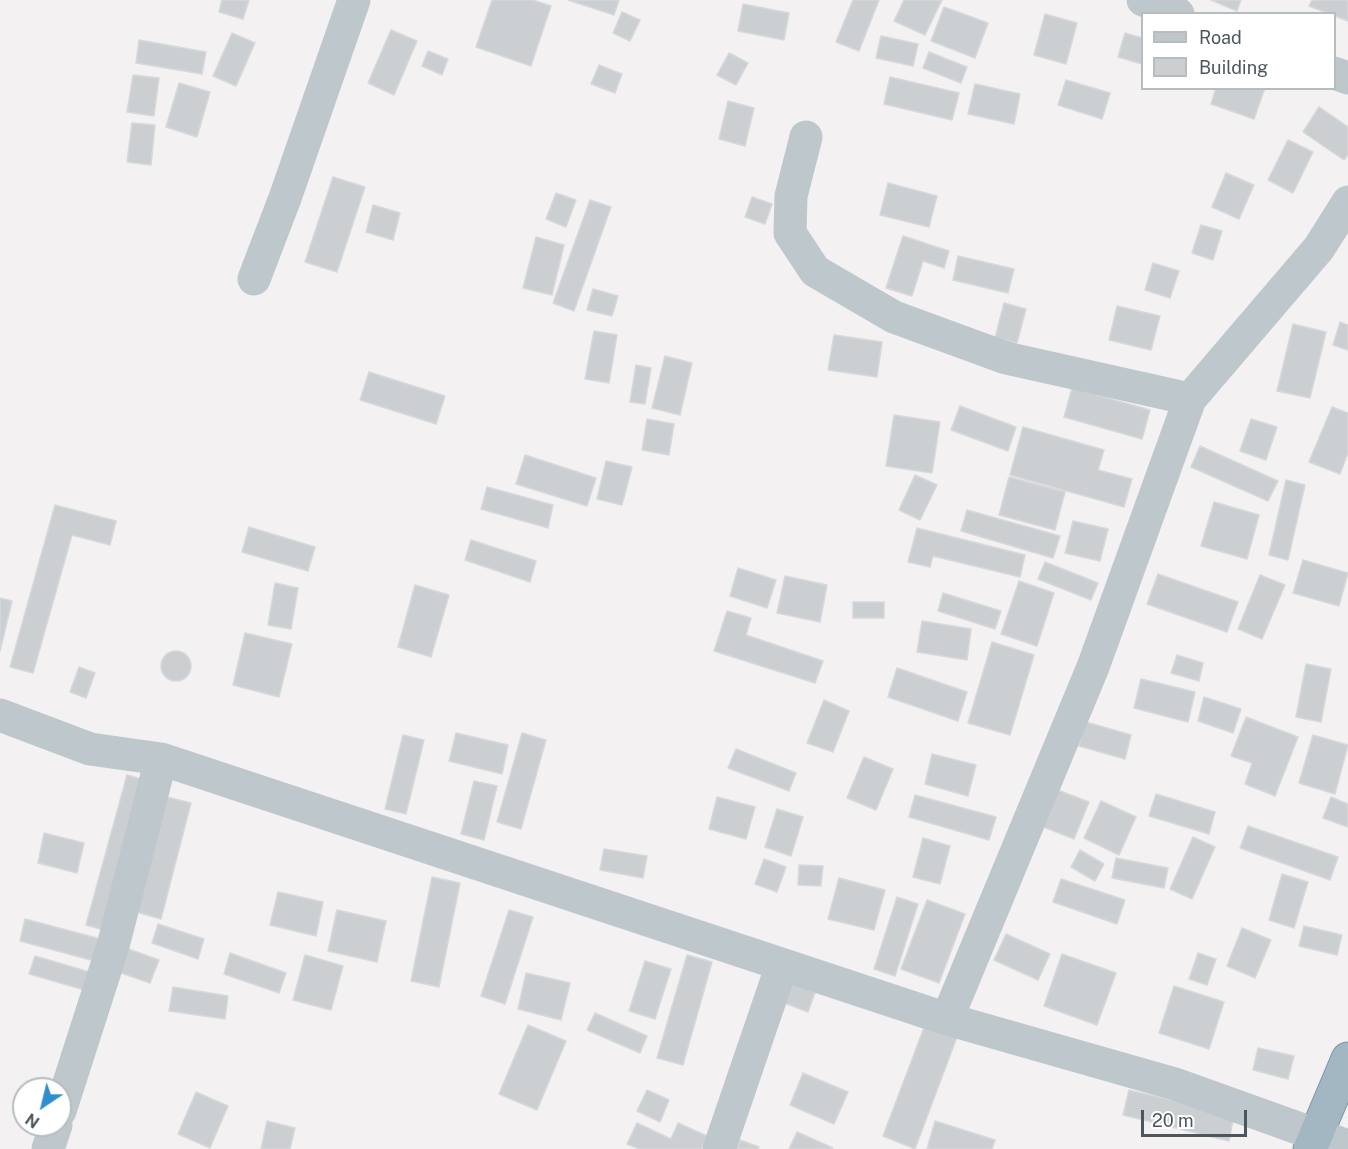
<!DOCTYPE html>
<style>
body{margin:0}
#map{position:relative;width:1348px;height:1149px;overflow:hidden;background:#f3f1f1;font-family:"Public Sans",sans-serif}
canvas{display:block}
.legend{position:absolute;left:1141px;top:12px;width:195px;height:78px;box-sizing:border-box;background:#fff;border:2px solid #b7bcbe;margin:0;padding:8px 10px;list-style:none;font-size:18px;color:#4b575c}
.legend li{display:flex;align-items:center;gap:12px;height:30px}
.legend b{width:30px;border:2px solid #b7bcbe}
.north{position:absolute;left:12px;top:1077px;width:60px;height:60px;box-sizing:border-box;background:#fff;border:2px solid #b7bcbe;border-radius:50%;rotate:215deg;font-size:16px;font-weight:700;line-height:24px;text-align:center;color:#4b575c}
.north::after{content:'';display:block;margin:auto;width:21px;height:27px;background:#2f8ecf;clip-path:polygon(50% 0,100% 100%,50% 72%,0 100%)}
.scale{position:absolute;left:1141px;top:1110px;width:106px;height:27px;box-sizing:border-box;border:3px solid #4b575c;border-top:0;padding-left:8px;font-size:18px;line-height:21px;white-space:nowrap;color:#4b575c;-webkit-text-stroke:4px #fff;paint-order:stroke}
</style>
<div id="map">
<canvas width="1348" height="1149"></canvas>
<ul class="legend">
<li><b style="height:8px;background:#bec7cc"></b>Road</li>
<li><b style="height:16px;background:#cccfd2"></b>Building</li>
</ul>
<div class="north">N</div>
<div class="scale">20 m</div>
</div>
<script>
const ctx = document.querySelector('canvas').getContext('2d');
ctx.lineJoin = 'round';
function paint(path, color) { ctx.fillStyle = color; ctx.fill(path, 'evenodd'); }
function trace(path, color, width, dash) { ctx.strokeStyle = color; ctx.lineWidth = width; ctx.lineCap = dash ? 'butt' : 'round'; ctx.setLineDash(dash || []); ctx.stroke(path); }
const building = new Path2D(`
 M222,0h27l-6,19 -24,-7z
 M492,0h41l18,6 -20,60 -55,-19z
 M568,0h51l-5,15z
 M853,0h26l-20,51 -23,-9z
 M904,0h38l-17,35 -31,-14z
 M1211,0h30l-4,11z
 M1312,0h36v21l-39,-15z
 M743,4l46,9 -5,27 -46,-9z
 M944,7l44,16 -13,35 -44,-17z
 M622,12l18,8 -10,21 -17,-8z
 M1045,14l32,9 -11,41 -32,-9z
 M391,30l26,11 -23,54 -26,-12z
 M232,33l23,10 -19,43 -23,-10z
 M1125,33l17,5v26l-24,-7z
 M881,36l37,8 -5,22 -37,-8z
 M139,40l67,12 -4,22 -66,-11z
 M428,51l20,8 -6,16 -20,-9z
 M929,52l38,15 -6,16 -38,-15z
 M729,53l19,10 -12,22 -19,-10z
 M599,65l23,9 -7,19 -24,-9z
 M133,75l26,3 -5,38 -27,-4z
 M890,77l69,16 -7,27 -68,-16z
 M1066,80l44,13 -8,26 -44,-14z
 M179,83l31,9 -13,45 -31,-10z
 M975,84l45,10 -6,30 -46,-10z
 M1216,88h49l-11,31 -43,-15z
 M728,101l26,7 -9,38 -26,-7z
 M1319,107l29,20v28l-4,5 -41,-28z
 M132,123l23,2 -4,40 -24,-3z
 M1288,140l25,12 -20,41 -25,-13z
 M1226,173l28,12 -15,34 -27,-12z
 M333,177l32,10 -28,85 -32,-10z
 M888,183l49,13 -8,31 -49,-12z
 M556,193l20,7 -10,27 -20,-8z
 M752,197l20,7 -7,20 -20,-7z
 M590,200l21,7 -37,104 -21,-8z
 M373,205l27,8 -7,27 -27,-8z
 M1201,225l21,6 -9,29 -21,-7z
 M903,236l46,15 -5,17 -21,-7 -11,35 -26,-8z
 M536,237l28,8 -12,50 -29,-7z
 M958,256l56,13 -6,24 -55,-13z
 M1153,263l26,8 -9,27 -25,-8z
 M593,289l25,7 -6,20 -25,-6z
 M1004,303l22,6 -9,34 -22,-5z
 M1117,306l43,10 -9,34 -42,-10z
 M1340,322l8,3v25l-15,-5z
 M1293,324l33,8 -16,66 -33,-7z
 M594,331l23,4 -8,48 -24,-4z
 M834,335l48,7 -5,35 -49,-7z
 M665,356l27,7 -12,52 -28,-7z
 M636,365l15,3 -6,36 -15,-2z
 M369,372l76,24 -9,28 -76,-24z
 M1072,388l78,22 -8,29 -78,-22z
 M960,406l56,21 -8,24 -57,-21z
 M1332,407l16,6v40l-8,21 -31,-12z
 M894,415l46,7 -8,51 -46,-7z
 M647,419l27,5 -5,31 -27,-5z
 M1251,419l26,8 -11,33 -26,-9z
 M1023,427l81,23 -6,20 34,9 -8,28 -114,-32z
 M1200,446l78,35 -10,20 -77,-34z
 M525,455l71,23 -9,28 -71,-22z
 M606,461l26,6 -10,38 -25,-6z
 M915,475l22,10 -17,35 -21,-10z
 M1009,477l56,15 -10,38 -56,-15z
 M1286,480l19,5 -17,75 -19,-5z
 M487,487l66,18 -5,23 -67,-19z
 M1214,502l45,13 -12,44 -46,-13z
 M55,505l61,16 -6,24 -38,-10 -39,138 -23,-6z
 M967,510l93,26 -7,22 -92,-27z
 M1073,521l35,8 -8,32 -35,-8z
 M249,527l66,20 -7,24 -66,-19z
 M917,528l108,27 -5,22 -87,-21 -3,11 -22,-5z
 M471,540l65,21 -6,21 -65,-22z
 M1303,560l45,13 -9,33 -46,-13z
 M1045,562l53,21 -7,17 -53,-21z
 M738,568l38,12 -9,28 -37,-12z
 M1158,574l80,28 -11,30 -80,-28z
 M1260,575l25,10 -23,54 -24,-10z
 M785,576l42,9 -7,37 -43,-9z
 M1019,581l35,12 -17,53 -36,-12z
 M275,583l23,5 -7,41 -23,-4z
 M415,585l34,10 -18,62 -33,-10z
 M943,593l58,18 -6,18 -57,-18z
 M0,598l12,3 -12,50z
 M853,602h31v16h-31z
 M727,611l24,7 -5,17 77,26 -8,22 -101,-32z
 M922,621l49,8 -4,31 -50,-8z
 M245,633l47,11 -13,53 -46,-12z
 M992,642l42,13 -24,80 -42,-12z
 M161 666a15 15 0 1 1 30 0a15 15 0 1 1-30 0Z
 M1177,655l26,8 -4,18 -28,-8z
 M1306,664l25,5 -10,53 -25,-5z
 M79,667l16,6 -9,25 -16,-6z
 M897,668l70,24 -9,29 -70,-24z
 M1141,679l54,13 -7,30 -54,-14z
 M1204,697l37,12 -8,24 -35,-12z
 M824,700l25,11 -16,41 -26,-9z
 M1246,717l52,20 -23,59 -30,-12 7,-21 -21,-7z
 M1086,722l45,13 -6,24 -46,-13z
 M456,733l52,12 -6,29 -53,-13z
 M522,733l24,7 -25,89 -24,-7z
 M403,735l21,5 -18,74 -21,-5z
 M1313,735l35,10 -13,49 -36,-11z
 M736,749l60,24 -7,18 -61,-23z
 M932,754l44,11 -8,31 -43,-12z
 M864,757l29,12 -17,41 -29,-12z
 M127,775l25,7 -41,150 -25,-7z
 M474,781l23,5 -13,54 -23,-6z
 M1055,789l34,13 -15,37 -33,-13z
 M1156,794l59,18 -6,22 -60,-18z
 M915,795l81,22 -7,23 -80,-23z
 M163,796l28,7 -30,116 -28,-8z
 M717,797l38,10 -9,32 -37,-10z
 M1331,797l17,7v23l-25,-9z
 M1101,801l35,16 -17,38 -35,-17z
 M777,809l26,8 -12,39 -26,-9z
 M1248,826l90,31 -8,23 -90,-32z
 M44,833l40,10 -7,30 -39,-10z
 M1193,837l22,10 -23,52 -22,-10z
 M923,838l27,8 -10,38 -27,-7z
 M604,849l43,7 -4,22 -43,-8z
 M1080,850l24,14 -9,17 -24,-14z
 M1116,858l52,10 -4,20 -52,-10z
 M764,859l22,8 -9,25 -22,-8z
 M799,865l24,1 -2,20 -23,-1z
 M1282,874l26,8 -14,46 -25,-8z
 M432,877l28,6 -21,104 -28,-6z
 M839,878l46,12 -11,40 -46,-11z
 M1061,879l64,21 -8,24 -64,-22z
 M278,892l45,10 -7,34 -46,-11z
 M897,897l21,7 -23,72 -21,-7z
 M927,900l38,14 -26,69 -38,-14z
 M337,910l49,11 -9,41 -49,-11z
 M509,910l24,7 -28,87 -24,-8z
 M25,919l83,22 -6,22 -82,-22z
 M158,924l46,15 -6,20 -46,-16z
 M1304,926l38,9 -5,20 -38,-9z
 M1242,928l29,12 -16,38 -28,-12z
 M1006,934l44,20 -12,26 -44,-20z
 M126,948l33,12 -9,23 -32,-11z
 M230,953l56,20 -7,20 -55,-19z
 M1198,953l18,6 -9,26 -18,-6z
 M1062,954l54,19 -19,52 -53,-19z
 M305,955l38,11 -12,44 -38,-10z
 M687,955l25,7 -29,103 -26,-7z
 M35,956l58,17 -5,18 -59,-17z
 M645,961l26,8 -16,50 -26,-8z
 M526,973l44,10 -9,37 -43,-11z
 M787,979l29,11 -8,22 -29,-11z
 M1174,986l50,16 -15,47 -50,-16z
 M173,987l55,9 -3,23 -56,-8z
 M595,1013l52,23 -7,17 -53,-23z
 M528,1025l38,16 -29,69 -38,-16z
 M925,1025l32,12 -42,112 -32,-13z
 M1258,1048l36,8 -6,23 -35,-9z
 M803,1073l45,19 -14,32 -44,-19z
 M647,1090l22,10 -9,22 -23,-11z
 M1129,1090l105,25 -5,26 -106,-26z
 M196,1092l32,14 -18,42 -32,-14z
 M267,1121l28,7 -5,21h-29z
 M935,1121l60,19 -3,9h-65z
 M637,1123l34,16 7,-16 29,13 -6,13h-62l-12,-5z
 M797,1132l36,16 -1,1h-43z
 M740,1140l19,7 -1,2h-21z`);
paint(building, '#cccfd2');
trace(building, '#d6d8db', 1.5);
const trunk = new Path2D(`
 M1310,1149l38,-90`);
trace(trunk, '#7a95a5', 35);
trace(new Path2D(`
 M1143,0l35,14
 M1334,73l14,5
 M806,137l-15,59 -1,37 25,38 79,46 112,41 184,41
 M254,279l31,-81 69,-198
 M0,715l90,34 71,10 786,260 228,65 173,62
 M947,1019l146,-352 97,-268 129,-151 29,-46
 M60,1111l53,-165 48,-187
 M48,1149l8,-24
 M719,1149l63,-184`), '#bec7cc', 33);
trace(trunk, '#a2b7c2', 33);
</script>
